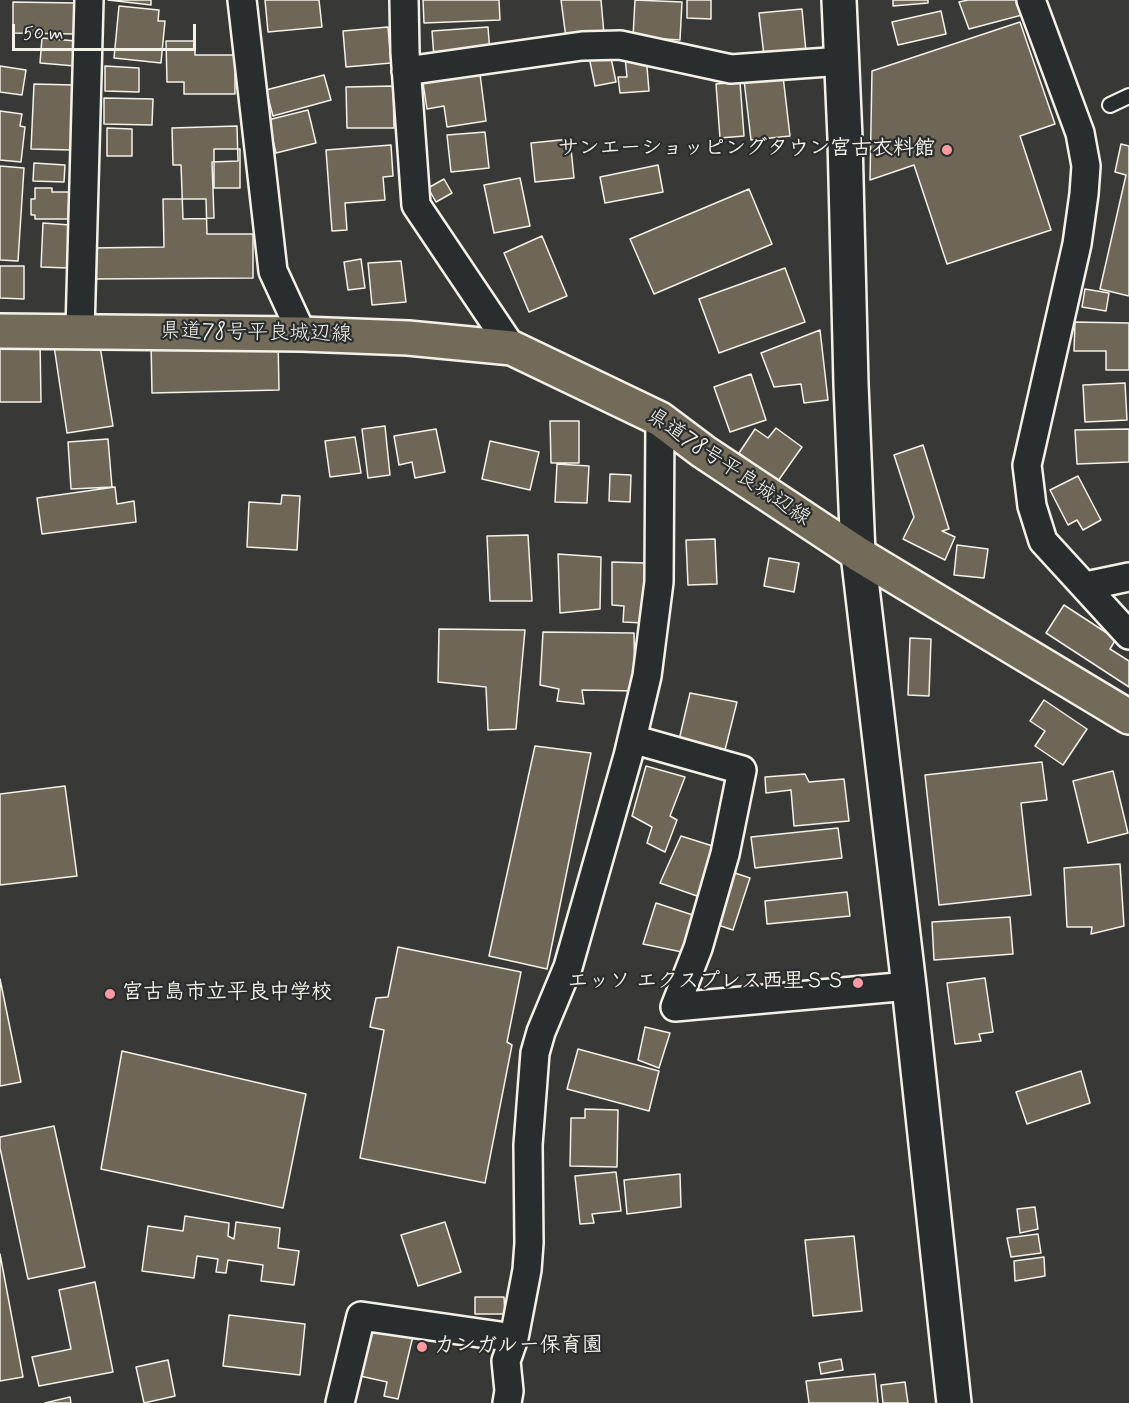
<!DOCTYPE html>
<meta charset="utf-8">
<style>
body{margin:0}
#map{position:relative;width:1129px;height:1403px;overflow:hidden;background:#383936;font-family:Mynerve,sans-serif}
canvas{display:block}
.scale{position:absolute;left:12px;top:24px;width:184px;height:27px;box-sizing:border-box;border:3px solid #f4f1e8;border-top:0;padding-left:8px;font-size:18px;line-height:21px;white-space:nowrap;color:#f4f1e8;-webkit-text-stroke:4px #2a2d2e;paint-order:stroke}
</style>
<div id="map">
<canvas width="1129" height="1403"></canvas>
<div class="scale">50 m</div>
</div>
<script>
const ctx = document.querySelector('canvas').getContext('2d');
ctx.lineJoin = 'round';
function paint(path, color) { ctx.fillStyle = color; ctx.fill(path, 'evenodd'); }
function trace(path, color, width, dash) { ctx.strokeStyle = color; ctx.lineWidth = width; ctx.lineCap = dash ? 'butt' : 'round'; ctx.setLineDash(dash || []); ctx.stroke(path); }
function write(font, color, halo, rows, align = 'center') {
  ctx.font = font + ' Mynerve,"Klee One",sans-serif'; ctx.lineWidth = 4.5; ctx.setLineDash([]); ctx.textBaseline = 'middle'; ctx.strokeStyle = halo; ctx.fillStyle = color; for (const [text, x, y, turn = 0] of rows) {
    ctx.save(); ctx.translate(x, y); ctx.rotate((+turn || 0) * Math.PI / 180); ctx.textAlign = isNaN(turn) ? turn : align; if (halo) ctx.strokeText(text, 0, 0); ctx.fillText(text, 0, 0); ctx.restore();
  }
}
const building = new Path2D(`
 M108,0h43v5z
 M265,0h54l3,27 -54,5z
 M423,0h76l1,20 -76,3z
 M561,0h40l3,34 -38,4z
 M635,0l47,2 -2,38 -47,-3z
 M687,0h24v19l-24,-1z
 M893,0h35v3l-35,3z
 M968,0h48l6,15 -53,14 -10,-27z
 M13,2l63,1v31l-63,-1z
 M119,6l40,4 -1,11h7l-4,42 -47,-5z
 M802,9l4,43 -42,4 -5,-43z
 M941,11l5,23 -48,11 -6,-23z
 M1020,22l35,102 -35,12 31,94 -104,34 -33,-99 -44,15 2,-109z
 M388,27l3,36 -45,4 -3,-36z
 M488,27l2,27 -56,4 -2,-27z
 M42,38l34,3 -1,25 -35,-3z
 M166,41h29v14h40v39h-51v-12h-17z
 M610,53l6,29 -21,4 -6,-29z
 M646,55l3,36 -29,2 -2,-16h9l-2,-20z
 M0,66l26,4 -4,25 -22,-3z
 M105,66l34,2v24l-34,-1z
 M480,74l6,47 -39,6 -3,-21 -17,3 -4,-26z
 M324,75l7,25 -58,16 -7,-26z
 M783,76l7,60 -39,4 -7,-60z
 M740,82l4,54 -24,2 -4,-54z
 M34,84l40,1 -2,65 -41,-1z
 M393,86l1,42h-47l-1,-41z
 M104,98l49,1 -1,26 -48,-1z
 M308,110l8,33 -40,10 -8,-33z
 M0,111l22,3 -2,12 5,1 -4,35 -21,-2z
 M237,126l1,35 -26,1 2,56 -31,1 -2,-54h-8l-1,-37z
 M107,128l25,1v27h-25z
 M485,132l4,36 -38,4 -4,-37z
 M570,139l4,39 -39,4 -4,-39z
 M1121,144l8,2v150l-29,-7 26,-114 -11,-3z
 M391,145l2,31 -10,1 2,23 -40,3 2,27 -15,1 -6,-81z
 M214,149h26v39h-26z
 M34,163l31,2 -1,17 -31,-1z
 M658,165l5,27 -58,11 -5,-26z
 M0,166l24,2 -6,93 -18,-1z
 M520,178l10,48 -36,7 -10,-48z
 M444,179l8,14 -16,9 -8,-14z
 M35,188h17v4h17l-1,27h-33v-4h-4v-16h4z
 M749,189l23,55 -118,50 -24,-55z
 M163,199h43l1,35h46v44l-163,1 -1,-31 75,-1z
 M43,223l27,2 -2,43 -27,-1z
 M542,236l25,60 -38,16 -25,-59z
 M361,259l4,29 -17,2 -4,-28z
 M401,261l5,41 -34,3 -4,-42z
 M0,266h24v33l-24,-1z
 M785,268l20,54 -86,31 -20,-54z
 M1085,289l24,4 -3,18 -24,-4z
 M1075,322l54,1v47h-23v-19h-32z
 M820,330l8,70 -24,3 -3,-19 -27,3 -13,-34z
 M99,340l14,86 -46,7 -13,-87z
 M278,340l1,50 -127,3 -1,-51z
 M40,341l1,61h-41v-60z
 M751,374l15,46 -36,12 -16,-45z
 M1125,383l2,37 -42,2 -2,-37z
 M550,421h29v42h-28z
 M385,426l5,49 -22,3 -6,-49z
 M776,428l26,19 -24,34 -39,-28 16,-24 13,9z
 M436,429l9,43 -30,6 -3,-16 -13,3 -5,-29z
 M1129,429v33l-52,2 -2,-34z
 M355,437l6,36 -31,4 -5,-36z
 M108,439l4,48 -41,2 -3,-47z
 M490,441l49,11 -9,38 -48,-11z
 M923,445l26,84 -7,2 13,6 -10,23 -42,-21 11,-22 -20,-62z
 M557,464l32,2 -2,37 -32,-1z
 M610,474l21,1 -1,27 -21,-1z
 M1078,476l23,44 -18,10 -6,-10 -9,5 -18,-35z
 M115,487l2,17 17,-3 2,21 -94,12 -5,-36z
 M282,495l18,1 -3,54 -50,-3 2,-45 32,2z
 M528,535l4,66h-42l-3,-65z
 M715,539l2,45 -29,1 -2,-45z
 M957,545l31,4 -4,29 -30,-3z
 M558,554l43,3 -1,52 -40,4z
 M769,558l30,5 -5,29 -30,-6z
 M612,562l33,1 -1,60 -21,-1 1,-16 -12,-1z
 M1064,605l52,34 -6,10 19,12v26l-83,-54z
 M439,629l86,1 -9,99 -28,1 -2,-43 -48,-5z
 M543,632l91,1 1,58 -53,-1 2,14 -27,-3 2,-12 -19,-4z
 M910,638l21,1 -2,57 -21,-1z
 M690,693l47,9 -13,52 -45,-14z
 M1044,700l43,29 -24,36 -28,-19 10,-15 -15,-10z
 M535,746l56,7 -44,216 -58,-13z
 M1042,762l5,38 -26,3 10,92 -92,10 -14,-130z
 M646,766l39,11 -15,39 7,4 -12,32 -18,-9 5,-16 -20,-11z
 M1113,771l15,62 -40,10 -15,-62z
 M805,774l4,8 35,-3 5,42 -55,5 -3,-36 -25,3 -1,-16z
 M65,786l12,90 -77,9v-91z
 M838,828l4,30 -87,10 -4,-31z
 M681,836l38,12 -22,48 -37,-13z
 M1120,864l4,62 -33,8 1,-7h-25l-3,-59z
 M732,872l18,6 -17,52 -18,-6z
 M847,892l3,24 -83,8 -2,-23z
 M656,903l43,14 -12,36 -44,-9z
 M1010,917l3,37 -79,6 -2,-38z
 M398,947l123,25 -14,70 5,3 -27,138 -125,-25 24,-128 -14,-3 6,-29 12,-1z
 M985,978l8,54 -14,2 2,7 -26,3 -8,-61z
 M0,979l21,103 -21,4z
 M645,1027l25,6 -11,35 -21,-8z
 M578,1049l81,22 -10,40 -82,-22z
 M122,1051l184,43 -23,114 -182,-39z
 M1081,1071l9,32 -63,21 -11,-32z
 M585,1109l33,1 -1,57 -47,-1 1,-48h14z
 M54,1126l31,141 -57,12 -28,-131v-11z
 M616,1172l5,39 -29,3 2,9 -14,1 -5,-48z
 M680,1174l1,33 -54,7 -3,-34z
 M1035,1207l3,22 -18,4 -3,-24z
 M185,1216l44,7 -1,13 6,3 2,-17 44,6 -2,20 21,3 -5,34 -33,-4 2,-16 -35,-5 -2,13 -10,-1 2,-13 -21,-3 -3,22 -52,-7 6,-45 35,5z
 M445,1222l16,50 -43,14 -17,-51z
 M1038,1234l3,19 -30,4 -4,-19z
 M854,1236l8,75 -49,5 -8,-76z
 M0,1254l23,123 -23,4z
 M1044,1257l1,19 -30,5 -1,-20z
 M95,1282l18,90 -74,14 -7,-29 39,-8 -12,-59z
 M475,1297h29l1,17h-30z
 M229,1315l76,9 -5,51 -77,-9z
 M372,1327l41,9 -15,63 -14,-3 3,-14 -27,-6z
 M841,1359l2,11 -22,4 -2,-11z
 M168,1360l7,36 -31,7 -8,-36z
 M875,1374l3,29h-69l-3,-22z
 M905,1382l3,21h-25l-2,-18z
 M70,1397l1,6h-26z`);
paint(building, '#6e6757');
trace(building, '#f4f1e8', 1.5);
const lane = new Path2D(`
 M1110,105l19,-9`);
const street = new Path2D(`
 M242,0l31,271 29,63
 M404,0l1,52 11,153 96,143
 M1031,0l49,133 6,33 -2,28 -7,50 -50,221 5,41 11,35 86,94
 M406,71l176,-25 38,-1 111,24 111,-8
 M80,331l9,-331
 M1086,586l43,-9
 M632,739l110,31 -17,84 -27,94 -23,59 234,-21
 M340,1403l21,-87 153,22
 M507,1403l2,-12 -3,-30 8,-23 13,-68 2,-27 -1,-98 7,-92 6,-21 27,-65 60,-211 19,-80 12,-94 1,-163`);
const secondary = new Path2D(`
 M839,0l6,138 6,246 7,170 51,432 45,417`);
const primary = new Path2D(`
 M0,331l302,3 106,4 104,10 148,71 44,33 154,102 271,163`);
trace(lane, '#f4f1e8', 18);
trace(street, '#f4f1e8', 32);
trace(secondary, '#f4f1e8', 38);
trace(primary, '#f4f1e8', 38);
trace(lane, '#2a2d2e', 14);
trace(street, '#2a2d2e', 27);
trace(secondary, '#2a2d2e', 33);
trace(primary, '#736b5a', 33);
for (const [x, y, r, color] of [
 [947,150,6,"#ff9aa2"],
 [858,983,6,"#ff9aa2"],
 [110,994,6,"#ff9aa2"],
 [422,1347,6,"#ff9aa2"]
]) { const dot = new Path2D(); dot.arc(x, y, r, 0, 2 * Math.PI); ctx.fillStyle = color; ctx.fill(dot); trace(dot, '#2a2d2e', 2); }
write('bold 21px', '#f4f1e8', '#2a2d2e', [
 ["サンエーショッピングタウン宮古衣料館",935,150],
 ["エッソ エクスプレス西里ＳＳ",846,983],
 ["宮古島市立平良中学校",122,994,"left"],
 ["カンガルー保育園",434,1347,"left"]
], 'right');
write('21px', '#f4f1e8', '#2a2d2e', [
 ["県道78号平良城辺線",256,334,1],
 ["県道78号平良城辺線",728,468,34]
]);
</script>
